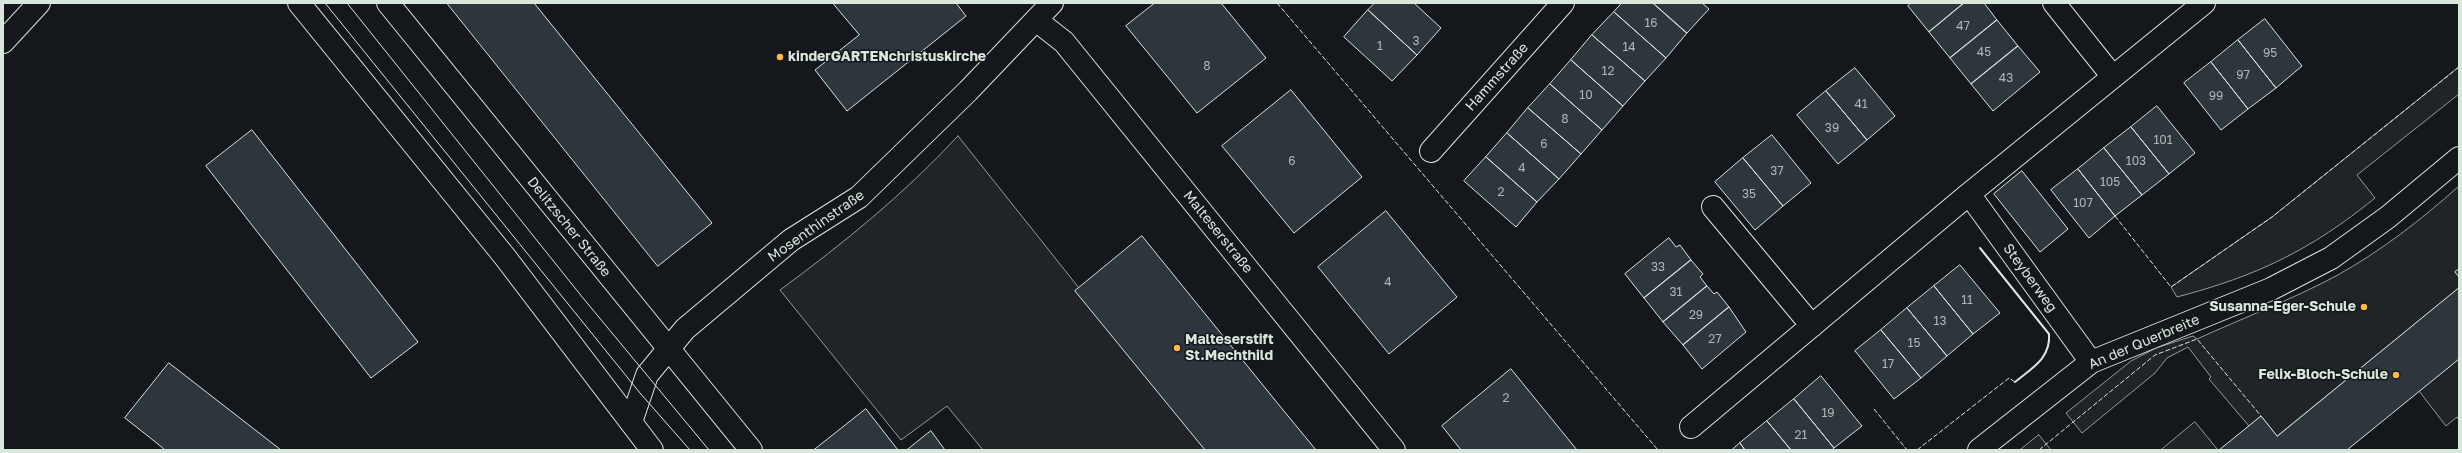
<!DOCTYPE html>
<meta charset="utf-8">
<style>
body{margin:0}
#map{position:relative;width:2462px;height:453px;overflow:hidden;background:#14181c;font-family:"Golos Text",sans-serif}
canvas{display:block}
.frame{position:absolute;inset:0;border:4px solid #d8e6dc;pointer-events:none}
</style>
<div id="map">
<canvas width="2462" height="453"></canvas>
<div class="frame"></div>
</div>
<script>
const ctx = document.querySelector('canvas').getContext('2d');
ctx.lineJoin = 'round';
function paint(path, color) { ctx.fillStyle = color; ctx.fill(path, 'evenodd'); }
function trace(path, color, width, dash) { ctx.strokeStyle = color; ctx.lineWidth = width; ctx.lineCap = dash ? 'butt' : 'round'; ctx.setLineDash(dash || []); ctx.stroke(path); }
function write(font, color, halo, rows, align = 'center') {
  ctx.font = font + ' "Golos Text",sans-serif'; ctx.lineWidth = 3; ctx.setLineDash([]); ctx.textBaseline = 'middle'; ctx.strokeStyle = halo; ctx.fillStyle = color; for (const [text, x, y, turn = 0] of rows) {
    ctx.save(); ctx.translate(x, y); ctx.rotate((+turn || 0) * Math.PI / 180); ctx.textAlign = isNaN(turn) ? turn : align; if (halo) ctx.strokeText(text, 0, 0); ctx.fillText(text, 0, 0); ctx.restore();
  }
}
const green = new Path2D(`
 M2459,67v27l-102,81 18,23c-64,52 -118,78 -198,99l-6,-10 101,-70z
 M958,136l250,314h-225l-36,-44 -46,34 -121,-150c64,-47 124,-96 178,-154z
 M2459,186v102l-182,148 -16,-20 -12,10 -40,-47 2,-2 -23,-30 -21,11 -12,15 -73,60 -16,-20 65,-52 25,-13 37,-12 4,3c46,-21 94,-39 139,-63 45,-25 85,-56 123,-90z
 M2459,359v61l-2,-3 -11,9 -27,-35z
 M2195,422l23,28h-57z
 M2039,435l12,15h-31z`);
paint(green, '#202428');
trace(green, '#939e99', 1);
const building = new Path2D(`
 M447,3h87l178,220 -54,43z
 M833,3h123l10,13 -119,95 -32,-41 44,-35z
 M1155,3h66l45,55 -69,55 -71,-87z
 M1375,3h39l27,25 -24,27 -49,-45z
 M1622,3h31l34,30 -21,25 -52,-46z
 M1653,3h49l7,6 -22,24z
 M1911,3h53l-35,29 -21,-26z
 M1964,3h20l13,17 -47,38 -21,-26z
 M1368,10l49,45 -25,26 -48,-44z
 M1614,12l52,46 -21,23 -53,-46z
 M2265,19l37,47 -26,22 -38,-48z
 M1997,20l21,26 -47,38 -21,-26z
 M1592,35l53,46 -22,25 -52,-46z
 M2238,40l38,48 -28,21 -37,-47z
 M2018,46l22,26 -47,39 -22,-27z
 M1571,60l52,46 -21,24 -52,-46z
 M2211,62l37,47 -27,21 -37,-47z
 M1855,68l40,48 -28,24 -41,-49z
 M1550,84l52,46 -21,24 -53,-46z
 M1291,90l71,87 -68,56 -72,-87z
 M1826,91l41,49 -29,24 -41,-49z
 M2157,106l38,47 -26,21 -38,-47z
 M1528,108l53,46 -22,25 -52,-46z
 M2131,127l38,47 -27,21 -38,-47z
 M252,130l166,212 -47,36 -165,-212z
 M1507,133l52,46 -22,23 -51,-45z
 M1772,135l39,48 -28,23 -40,-48z
 M2104,148l38,47 -27,21 -37,-47z
 M1486,157l51,45 -21,25 -52,-46z
 M1743,158l40,48 -28,24 -40,-48z
 M2078,169l37,47 -26,22 -38,-48z
 M2022,171l46,58 -28,23 -46,-58z
 M1386,211l71,86 -68,57 -71,-87z
 M1142,236l137,169 37,45h-111l-130,-159z
 M1669,238l7,9 4,-2 11,15 -47,38 -19,-24z
 M1691,260l12,14 -3,3 7,9 -44,36 -19,-24z
 M1960,265l40,48 -27,21 -39,-48z
 M2459,269v8l-4,-5z
 M1707,286l7,8 3,-2 12,15 -46,38 -20,-23z
 M1934,286l39,48 -26,22 -40,-48z
 M2459,288v71l-112,91h-128l42,-34 16,20z
 M1729,307l17,25 -44,37 -19,-24z
 M1907,308l40,48 -26,22 -40,-48z
 M1881,330l40,48 -27,21 -39,-48z
 M169,363l112,87h-116l-7,-6 -33,-26z
 M1511,369l66,81h-116l-19,-24z
 M1821,376l41,50 -28,22 -40,-49z
 M1794,399l40,49 -2,2h-41l-24,-29z
 M866,409l32,41h-84z
 M1767,421l24,29h-46l-5,-7z
 M931,431l14,19h-38z
 M1740,443l5,7h-13z`);
paint(building, '#2c363c');
trace(building, '#d8e6dc', 1);
const street = new Path2D(`
 M2054,3l59,74
 M1036,20l28,22 330,408
 M3,42l36,-39
 M1431,151l132,-148
 M1713,207l99,119
 M2091,362l-122,-168 235,-191
 M631,422l16,-47 38,-46 106,-89 68,-43 109,-106 84,-88
 M1691,427l278,-233
 M1979,450l112,-88 180,-73 60,-31 57,-41 71,-59`);
const secondary = new Path2D(`
 M299,3l206,254 147,193
 M388,3l363,447`);
trace(street, '#d8e6dc', 24);
trace(secondary, '#d8e6dc', 24);
trace(street, '#14181c', 22);
trace(secondary, '#14181c', 22);
trace(new Path2D(`
 M325,3l315,390 50,57
 M347,3l236,295 126,152`), '#d8e6dc', 1);
trace(new Path2D(`
 M1277,3l381,447
 M2115,216l56,71 101,-70 187,-150
 M1874,409l33,41
 M1917,450l92,-72 6,4
 M2039,450l116,-95 42,-16 64,77`), '#d8e6dc', 1, [5, 2]);
trace(new Path2D(`
 M1980,248l69,86c2,24 -17,34 -34,48`), '#d8e6dc', 2);
for (const [x, y, r, color] of [
 [780,57,4,"#ffb74d"],
 [2364,307,4,"#ffb74d"],
 [1177,348,4,"#ffb74d"],
 [2396,375,4,"#ffb74d"]
]) { const dot = new Path2D(); dot.arc(x, y, r, 0, 2 * Math.PI); ctx.fillStyle = color; ctx.fill(dot); trace(dot, '#14181c', 1.5); }
write('12px', '#adbab4', null, [
 ["16",1651,23],
 ["47",1963,26],
 ["3",1416,41],
 ["1",1380,46],
 ["14",1629,47],
 ["45",1984,52],
 ["95",2270,53],
 ["8",1207,66],
 ["12",1608,71],
 ["97",2243,75],
 ["43",2006,78],
 ["10",1586,95],
 ["99",2216,96],
 ["41",1861,104],
 ["8",1565,119],
 ["39",1832,128],
 ["101",2163,140],
 ["6",1544,144],
 ["6",1292,161],
 ["103",2136,161],
 ["4",1522,168],
 ["37",1777,171],
 ["105",2110,182],
 ["2",1501,192],
 ["35",1749,194],
 ["107",2083,203],
 ["33",1658,267],
 ["4",1388,282],
 ["31",1676,292],
 ["11",1967,300],
 ["29",1696,315],
 ["13",1940,321],
 ["27",1715,339],
 ["15",1914,343],
 ["17",1888,364],
 ["2",1506,398],
 ["19",1828,413],
 ["21",1801,435]
]);
write('bold 14px', '#d8e6dc', '#14181c', [
 ["kinderGARTENchristuskirche",788,57],
 ["Susanna-Eger-Schule",2356,307,"right"],
 ["Malteserstift",1185,340],
 ["St.Mechthild",1185,356],
 ["Felix-Bloch-Schule",2388,375,"right"]
], 'left');
write('14px', '#d8e6dc', '#14181c', [
 ["Hammstraße",1497,77,-48],
 ["Mosenthinstraße",816,226,-35],
 ["Delitzscher Straße",569,227,51],
 ["Malteserstraße",1218,232,51],
 ["Steyberweg",2030,278,54],
 ["An der Querbreite",2144,342,-23]
]);
</script>
